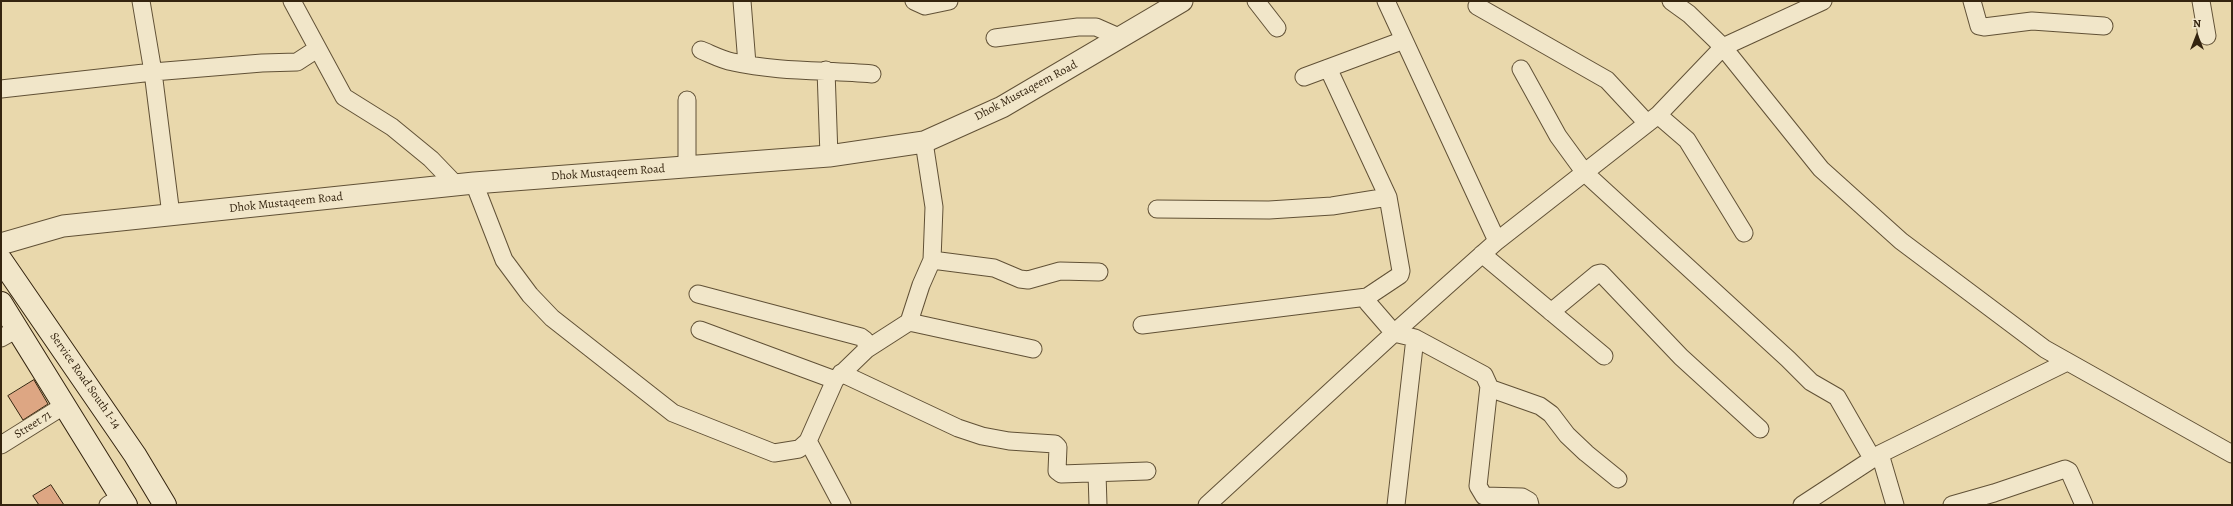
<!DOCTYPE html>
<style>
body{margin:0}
#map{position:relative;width:2233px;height:506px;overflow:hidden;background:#e9d8ac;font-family:Alegreya,serif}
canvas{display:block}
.frame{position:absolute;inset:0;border:2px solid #34240f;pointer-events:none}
.north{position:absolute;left:2177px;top:16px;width:40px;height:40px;-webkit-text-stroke:3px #f1e6c9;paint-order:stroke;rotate:0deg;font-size:11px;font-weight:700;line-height:16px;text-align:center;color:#34240f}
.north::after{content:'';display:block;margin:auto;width:14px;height:18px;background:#34240f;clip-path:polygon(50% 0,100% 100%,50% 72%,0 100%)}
</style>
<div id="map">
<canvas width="2233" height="506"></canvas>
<div class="frame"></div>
<div class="north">N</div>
</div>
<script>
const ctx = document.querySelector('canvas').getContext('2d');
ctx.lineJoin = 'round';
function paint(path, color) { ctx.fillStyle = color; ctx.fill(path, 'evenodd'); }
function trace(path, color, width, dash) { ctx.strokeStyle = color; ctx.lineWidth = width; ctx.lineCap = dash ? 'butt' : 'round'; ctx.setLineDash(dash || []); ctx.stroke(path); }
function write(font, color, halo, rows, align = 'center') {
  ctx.font = font + ' Alegreya,serif'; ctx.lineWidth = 4; ctx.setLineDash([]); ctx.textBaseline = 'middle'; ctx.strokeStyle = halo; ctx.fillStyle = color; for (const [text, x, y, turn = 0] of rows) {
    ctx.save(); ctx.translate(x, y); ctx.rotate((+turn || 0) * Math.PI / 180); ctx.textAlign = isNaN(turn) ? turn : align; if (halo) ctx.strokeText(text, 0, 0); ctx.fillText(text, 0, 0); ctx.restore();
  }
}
const building = new Path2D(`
 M34,380l14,24 -25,16 -15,-24z
 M51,485l13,20h-25l-6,-9z`);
paint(building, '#dda683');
trace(building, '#34240f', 1);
const minor = new Path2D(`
 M141,1l12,71 18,143
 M292,1l52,96 48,30 39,32 25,26
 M742,1l5,63
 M914,1l11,5 24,-5
 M1256,1l21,27
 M1386,1l111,240
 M1671,1l18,13 34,33 98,122 80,72 144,108 187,105
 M1972,1l7,25 5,1 48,-6 72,5
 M2201,1l6,35
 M1477,6l130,74 40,43
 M995,38l83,-11h18l25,11
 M701,50c10,4 21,10 32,12 45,10 93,8 139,12
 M1328,68l60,129 13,74 -1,4 -33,22 1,6 26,30 21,5 -19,167
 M1521,69l37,67 27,37 203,186 23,23 26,15 35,61
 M826,70l3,86
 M1304,77l100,-37
 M1,89l152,-17 109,-9 35,-1 20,-13
 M687,100v67
 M1658,115l65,-68 100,-46
 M474,183l30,77 26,35 22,23 121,95 101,40 25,-4 9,-8 27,-61 32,-31 42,-27 12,-37 11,-25 2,-53 -10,-65
 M1157,209l112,1 63,-4 56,-9
 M1482,254l122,102
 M932,260l62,8 26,11 8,1 32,-9 39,1
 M698,294l163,43 4,3 2,9
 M1551,312l46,-38 4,-1 80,84 79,72
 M909,322l124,27
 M1142,325l225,-28
 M700,330l135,50
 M1,338l16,-9
 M1415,338l69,37 5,11 -11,100 6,10 38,1 7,4 1,4
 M841,373l117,55 24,8 27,5 46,3 3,3 -1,24 4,3 86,-3
 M1489,388l51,18 11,8 16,21 19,18 32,26
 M808,441l34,64
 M1,445l64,-40
 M1097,473l1,32
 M108,505l13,-8
 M1207,505l187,-172 103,-92 161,-126 29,25 57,93
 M1802,505l78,-51
 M1895,505l-15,-51 187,-92
 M1952,505l42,-12 71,-24 4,2 15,34`);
const tertiary = new Path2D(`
 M1,244l62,-18 411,-43 355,-27 95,-14 78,-35 180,-106`);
const secondary = new Path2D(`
 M1,260l134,195 30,50
 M1,303l125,202`);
trace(minor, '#615136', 19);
trace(tertiary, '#615136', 23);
trace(secondary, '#34240f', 24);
trace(minor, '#f1e6c9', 17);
trace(tertiary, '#f1e6c9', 21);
trace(secondary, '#f1e6c9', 22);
write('12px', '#34240f', '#f1e6c9', [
 ["Dhok Mustaqeem Road",1026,91,-28],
 ["Dhok Mustaqeem Road",608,173,-4],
 ["Dhok Mustaqeem Road",286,203,-6],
 ["Service Road South I-14",85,381,55],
 ["Street 71",33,425,-32]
]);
</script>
